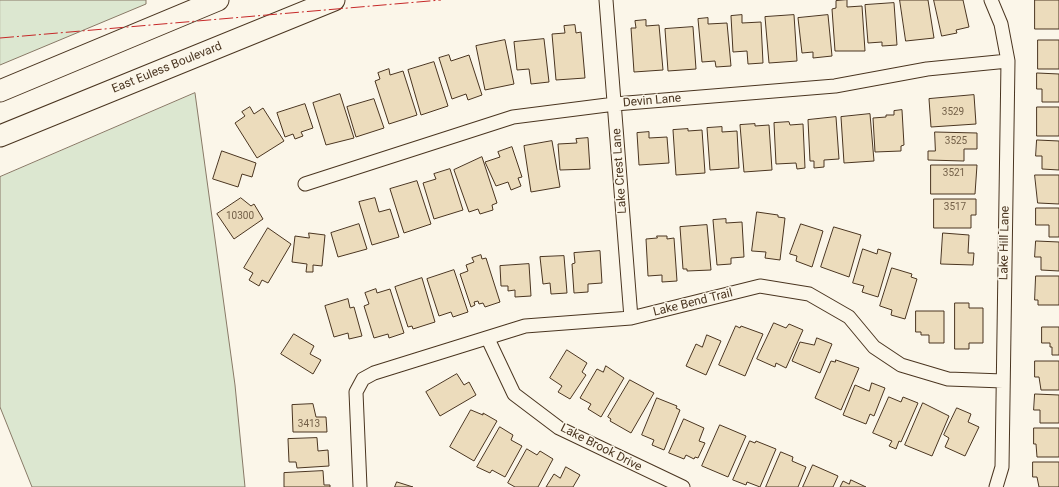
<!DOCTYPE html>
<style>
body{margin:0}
canvas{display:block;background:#fbf6e9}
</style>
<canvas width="1059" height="487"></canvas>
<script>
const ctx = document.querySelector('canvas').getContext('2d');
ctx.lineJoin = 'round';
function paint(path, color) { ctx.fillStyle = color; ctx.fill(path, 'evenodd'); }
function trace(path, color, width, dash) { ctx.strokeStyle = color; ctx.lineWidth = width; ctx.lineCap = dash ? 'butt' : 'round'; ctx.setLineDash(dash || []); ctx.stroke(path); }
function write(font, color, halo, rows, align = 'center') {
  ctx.font = font + ' Roboto,sans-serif'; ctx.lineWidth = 3; ctx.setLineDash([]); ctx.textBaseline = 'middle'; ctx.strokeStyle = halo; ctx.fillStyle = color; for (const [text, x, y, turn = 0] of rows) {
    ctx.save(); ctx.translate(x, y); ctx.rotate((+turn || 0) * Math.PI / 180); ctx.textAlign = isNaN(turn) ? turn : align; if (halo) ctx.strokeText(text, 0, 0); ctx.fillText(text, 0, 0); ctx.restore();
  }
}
const green = new Path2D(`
 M0,0h146v4l-146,61z
 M195,93l40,292 10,102h-213l-32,-80v-230z`);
paint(green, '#dce7d0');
trace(green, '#887966', 1);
const building = new Path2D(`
 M847,0v7l15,-1 3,45h-30l-3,-42 4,-1v-7z
 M900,0h28l6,38 -28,3z
 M934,0h29l6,27 -13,3 1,3 -15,3z
 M1035,0h24v29h-24z
 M894,3l3,42 -15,1v-4l-14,1 -3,-38z
 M742,15v8l19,-1 2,41 -15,1 -1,-13 -14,1 -2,-36z
 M794,15l3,46 -28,2 -4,-46z
 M828,15l4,41 -19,2v-6l-11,1 -4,-35z
 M708,18v6l19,-1 4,43 -15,1 -1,-6 -13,1 -4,-43z
 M646,20v6l13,-1 4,45 -29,2 -3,-44h5l-1,-7z
 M575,25l1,8 5,-1 4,46 -29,2 -4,-46 13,-1 -1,-7z
 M693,27l3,42 -28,2 -3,-42z
 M544,39l5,43 -18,2 -2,-15 -12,1 -3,-28z
 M505,40l9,44 -29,6 -9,-44z
 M1038,40h21v29h-21z
 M449,55l2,6 18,-6 13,40 -14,5 -2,-6 -14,5 -13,-41z
 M434,62l14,44 -27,9 -13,-45z
 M389,69l1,6 13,-4 14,44 -28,9 -14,-43 5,-2 -2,-6z
 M1037,73l22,1v28h-17v-13h-5z
 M340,94l14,44 -28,7 -13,-42z
 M974,95l2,29 -45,3 -2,-28z
 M374,99l10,29 -28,9 -9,-30z
 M305,104l8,24 -12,4 2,4 -8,3 -2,-5 -8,3 -8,-24z
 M250,107l4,7 9,-6 21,33 -27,17 -22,-35 10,-7 -3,-4z
 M1037,107h22v29h-22z
 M902,110l2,35 -3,1v5l-26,1 -2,-34 13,-1v-2h8v-4z
 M870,114l4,47 -30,2 -3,-46z
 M836,117l3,42 -15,1v7l-10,1v-7h-4l-2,-41z
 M789,122l1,3 13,-1 2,44 -8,1 -1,-6 -20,1 -2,-41z
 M755,124v2l14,-1 3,45 -28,2 -4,-47z
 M722,127v5l15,-1 2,37 -29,2 -3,-42z
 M688,129v2l14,-1 3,43 -29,2 -3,-45z
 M649,132v6l18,-1 2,26 -30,2 -2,-32z
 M935,132l42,1v16h-13v12l-36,-1v-9h7z
 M588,138l2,31 -30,1 -2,-26 19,-1 -1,-4z
 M1037,140l22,1v29l-17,-1v-13h-6z
 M552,141l8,46 -29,5 -7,-46z
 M512,147l10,30 -4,1 3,8 -10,4 -3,-8 -12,4 -11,-24 15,-5 -2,-5z
 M222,151l34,12 -4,14 -10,-3 -4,13 -25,-8z
 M482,157l15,46 -5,2 1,5 -13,4 -2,-5 -9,3 -15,-42z
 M931,165h46l-2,29h-44z
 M450,169l13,41 -29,9 -11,-36 13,-4 -2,-5z
 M1035,175h24v29l-21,-1z
 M417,181l14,43 -27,9 -14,-44z
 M241,198l10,8 3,-2 9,15 -29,20 -17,-25z
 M375,198l4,14 11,-3 9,28 -27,8 -13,-43z
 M934,199h42v16h-5v13h-37z
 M1036,208h23v29h-10v-12h-13z
 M757,212l21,3v2l7,1 -5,42 -15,-2 1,-6 -14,-1z
 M726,219v4l16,-1 2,35 -13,1v6l-14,1 -4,-45z
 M359,224l8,25 -29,8 -7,-24z
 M801,224l22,7 -11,36 -16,-6 1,-5 -7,-2z
 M707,225l4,45 -24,1v-2h-4l-3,-42z
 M834,227l27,8 -12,42 -28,-10z
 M268,228l23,16 -23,39 -6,-3 -3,6 -10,-6 4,-7 -9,-5z
 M309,233l16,2 -3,31 -9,-1v7h-7l1,-8 -15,-2 3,-26 14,2z
 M943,233l26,2 -1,18h6l-1,12 -32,-1z
 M657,236h10v3l7,-1 3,43 -15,1v-7l-14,1 -2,-37 11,-1z
 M1036,241l23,1v29l-18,-1v-13h-6z
 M863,249l14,5 1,-5 13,4 -13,44 -16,-5 2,-6 -11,-3z
 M600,251l2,32 -14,1v8l-14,1 -2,-29 3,-1 -1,-10z
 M481,255l1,4 4,-1 14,44 -15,5 -2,-4 -4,1 -1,-3 -4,1 1,3 -4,2 -11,-33 8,-3 -2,-6 8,-3 -2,-4z
 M564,256l3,37 -16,1 -1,-11 -7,1 -3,-27z
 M529,264l2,32 -16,1v-7l-7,1v-5h-7l-1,-20z
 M892,268l20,6 -1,3 6,2 -12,40 -14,-4 1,-5 -12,-4z
 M454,270l14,42 -15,5 -2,-5 -12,4 -12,-37z
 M1036,276h23v29h-21v-5h-3z
 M422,278l13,44 -22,7 -1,-3 -4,1 -13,-40z
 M376,289l1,4 13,-4 14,44 -15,5 -1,-4 -14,4 -10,-32 5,-2 -4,-11z
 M348,299l2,9 4,-1 8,29 -13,3 -1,-6 -14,4 -9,-31z
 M955,303h14v5h14v35h-14v6h-14z
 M916,311h28v32h-15v-8h-8v-3h-5z
 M774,323l12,5 3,-4 14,6 -17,38 -10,-5 -1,4 -18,-8z
 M736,326l4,2 1,-2 22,8 -18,42 -26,-11z
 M1042,327h17v28h-7v-8h-2v-4h-8z
 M294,334l20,12 -4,8 11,6 -8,14 -32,-20z
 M707,335l14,6 -15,34 -20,-9 10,-22 6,3z
 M817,338l15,6 -12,29 -28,-12 8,-19 14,3z
 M567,350l20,13 -5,9 4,3 -16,24 -12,-7 4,-6 -12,-8z
 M836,360l23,8 -18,42 -26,-12 16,-37 4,1z
 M1035,361h24v29h-18l-2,-13h-4z
 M606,366l18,12 -23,39 -13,-8 3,-5 -11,-6 17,-29 6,3z
 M457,374l7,11 5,-3 7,13 -36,21 -14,-24z
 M630,380l24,13 -23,40 -21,-12 1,-2 -3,-2z
 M872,383l13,5 -11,28 -4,-2 -4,10 -23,-9 12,-30 14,6z
 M1035,394l24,1v28h-19v-13h-6z
 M889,397l12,5 2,-5 15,6 -17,39 -2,-1 -3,8 -7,-3 3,-5 -19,-8z
 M657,398l20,8 -1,2 4,2 -16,40 -12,-5 2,-5 -12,-5z
 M923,403l26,13 -17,40 -27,-11z
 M313,404l3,13h10l1,15h-34l-1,-27z
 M957,408l14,6 -3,8 11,5 -14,29 -20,-9 4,-9 -5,-3z
 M471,410l12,5v-2l14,8 -23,40 -24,-14z
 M684,419l20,9 -5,13 6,2 -7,15 -3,-1 -1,2 -8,-4 -2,4 -15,-6z
 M720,425l26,11 -18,41 -26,-11z
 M500,427l13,8 -2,5 11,6 -17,31 -13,-7 -2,3 -13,-6z
 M1034,428h25v29h-22l-1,-13h-2z
 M317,438l1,13 10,-1 1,16 -32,2 -1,-6h-7l-1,-23z
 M750,441l5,2 1,-2 20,8 -16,38 -13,-5 -1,3 -13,-5z
 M527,449l10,6 3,-4 13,8 -15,28h-23l-7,-4z
 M781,452l12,5 -1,4 14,6 -8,20h-32z
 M1033,462h26v25h-20l-2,-10h-4z
 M813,465l25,11 -5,11h-30z
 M566,467l14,8 -7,12h-27l8,-13 6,4z
 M323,471l1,14h6v2h-46v-14z
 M851,480l15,7h-26l3,-6 6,3z
 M397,482l16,5h-18z`);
paint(building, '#ecdcbc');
trace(building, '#4a3520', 1);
const minor = new Path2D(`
 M606,0l25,318
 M991,0l10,24 7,37 -6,406 -6,20
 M305,184l208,-67 102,-13 220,-18 92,-17 81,-8
 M488,339l26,55 45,34 124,59
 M360,487l-4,-95 7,-13 11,-6 151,-47 106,-8 129,-32 49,8 40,23 25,30 27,18 47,14 55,2`);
const primary = new Path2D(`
 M0,91l218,-91
 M0,136l334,-136`);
trace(minor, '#4a3520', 15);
trace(primary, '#4a3520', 23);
trace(minor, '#fbf6e9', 13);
trace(primary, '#fbf6e9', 21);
trace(new Path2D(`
 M0,38l441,-38`), '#c62828', 1, [14, 3, 2, 3]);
write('10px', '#725f47', null, [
 ["3529",953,112],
 ["3525",956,141],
 ["3521",954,173],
 ["3517",955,207],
 ["10300",240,216],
 ["3413",309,424]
]);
write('12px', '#4a3520', '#fbf6e9', [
 ["East Euless Boulevard",167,68,-22],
 ["Devin Lane",652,101,-5],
 ["Lake Crest Lane",620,171,-94],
 ["Lake Hill Lane",1005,243,-89],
 ["Lake Bend Trail",693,303,-14],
 ["Lake Brook Drive",601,448,27]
]);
</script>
